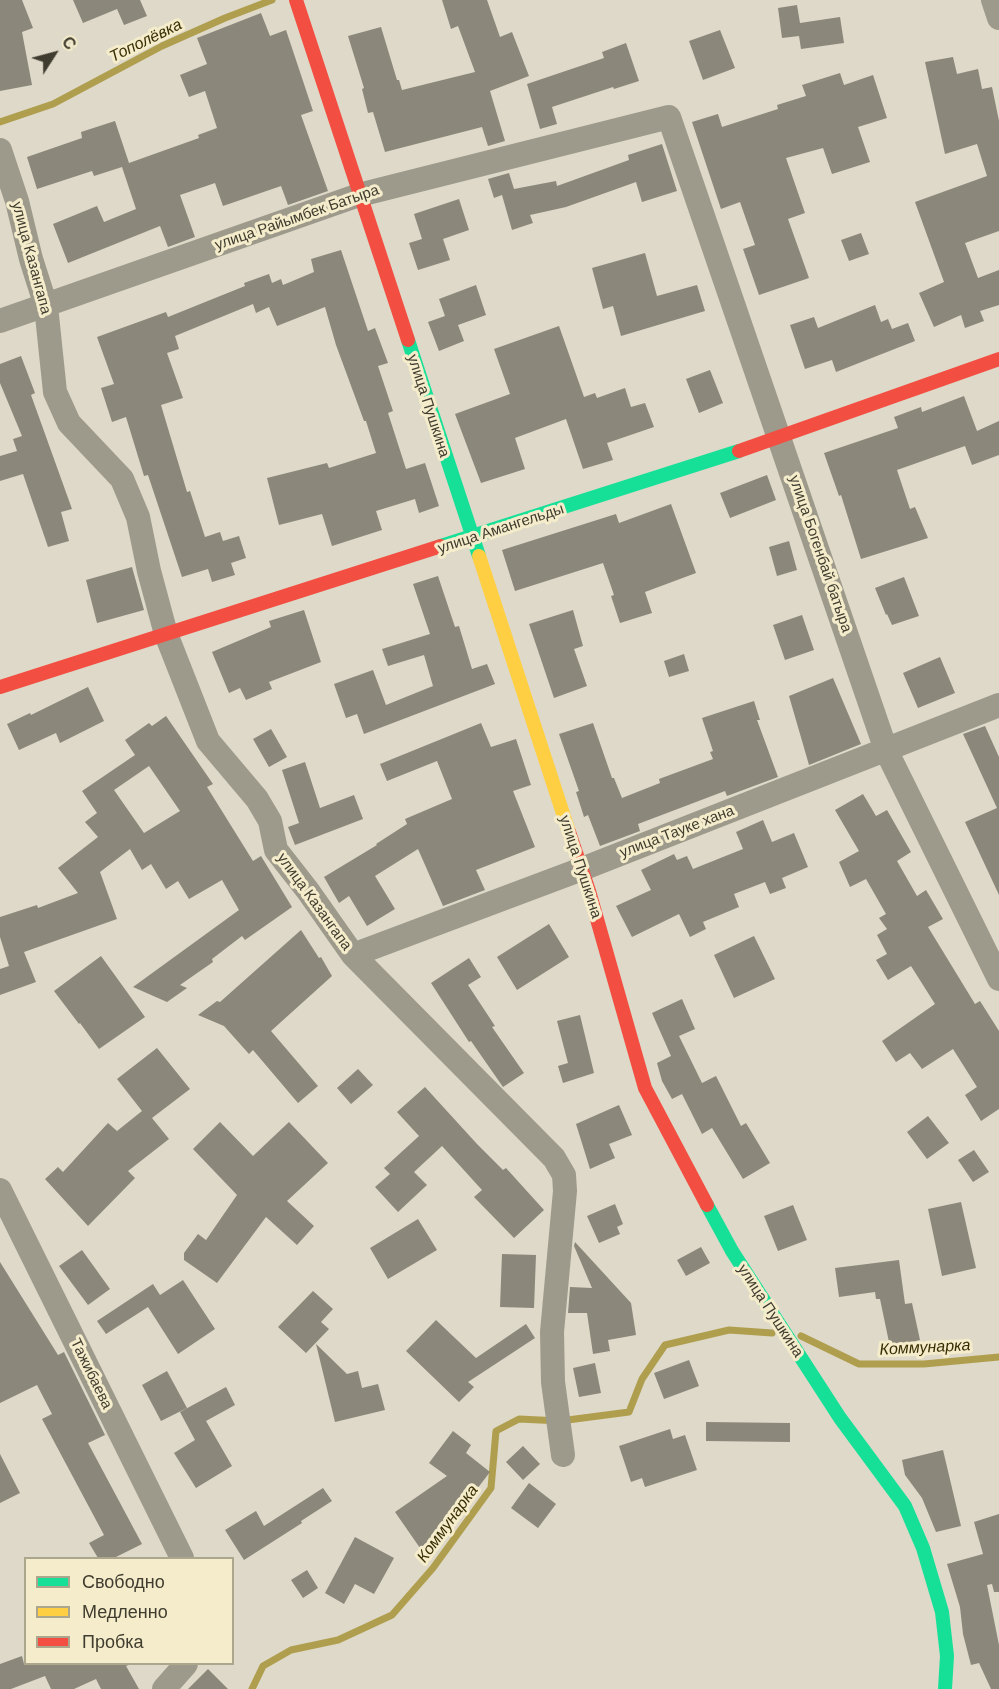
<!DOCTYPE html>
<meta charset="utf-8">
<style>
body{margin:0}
#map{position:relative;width:999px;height:1689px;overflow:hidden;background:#ded9c8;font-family:Arial,sans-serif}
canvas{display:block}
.legend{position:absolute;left:24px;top:1557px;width:210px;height:108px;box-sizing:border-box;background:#f4eccb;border:2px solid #aca68d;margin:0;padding:8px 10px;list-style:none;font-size:18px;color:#403c2f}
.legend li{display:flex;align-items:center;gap:12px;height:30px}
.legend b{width:30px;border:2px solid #aca68d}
.north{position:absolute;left:24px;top:24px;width:60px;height:60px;-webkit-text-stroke:4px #f4eccb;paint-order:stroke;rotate:54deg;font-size:16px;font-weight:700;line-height:24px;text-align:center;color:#403c2f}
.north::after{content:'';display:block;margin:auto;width:21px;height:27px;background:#403c2f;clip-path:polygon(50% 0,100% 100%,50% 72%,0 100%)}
</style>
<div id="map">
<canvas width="999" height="1689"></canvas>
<ul class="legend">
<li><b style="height:8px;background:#16e098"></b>Свободно</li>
<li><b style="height:8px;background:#ffcf43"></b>Медленно</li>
<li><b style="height:8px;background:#f24e42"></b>Пробка</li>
</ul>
<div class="north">С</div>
</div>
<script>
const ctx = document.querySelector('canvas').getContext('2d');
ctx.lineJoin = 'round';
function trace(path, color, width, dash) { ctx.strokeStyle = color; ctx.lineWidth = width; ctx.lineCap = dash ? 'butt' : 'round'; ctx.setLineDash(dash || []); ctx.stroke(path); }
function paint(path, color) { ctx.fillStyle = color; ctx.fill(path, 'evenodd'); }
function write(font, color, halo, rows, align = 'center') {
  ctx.font = font + ' Arial,sans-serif'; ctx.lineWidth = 6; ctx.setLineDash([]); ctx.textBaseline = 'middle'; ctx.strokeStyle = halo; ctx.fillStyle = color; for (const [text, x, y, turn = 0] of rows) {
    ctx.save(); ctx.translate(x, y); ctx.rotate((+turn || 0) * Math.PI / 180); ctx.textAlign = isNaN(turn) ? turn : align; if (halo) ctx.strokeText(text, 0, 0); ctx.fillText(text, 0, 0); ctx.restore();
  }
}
trace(new Path2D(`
 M0,122l53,-18 109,-58 63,-28 47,-18
 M801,1336l58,28h65l75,-7
 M252,1689l11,-23 28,-16 47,-10 54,-25 41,-47 58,-80 5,-57 23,-12 41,2 69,-9 13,-33 23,-34 64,-15 43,3`), '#b09e4f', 7);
paint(new Path2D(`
 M0,0h22l11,28 -11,4 10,53 -32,6z
 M73,0h67l7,16 -23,9 -7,-16 -34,14z
 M442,0h45l13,37 12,-5 17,44 -39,15 15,50 -17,5 -6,-19 -97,25 -12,-40 -5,1 -6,-24 2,-1 -16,-52 33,-9 16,53h2l3,10 73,-18 -17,-46 -7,3z
 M797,5l3,18 40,-6 4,26 -43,6 -2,-13 -17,2 -4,-30z
 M261,13l9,23 16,-6 27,81 -12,4 27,76 -40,14 -7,-19 -58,20 -8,-23 -35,12 15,42 -27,10 -8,-21 -92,37 -15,-39 44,-18 7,16 32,-13 -14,-42 -28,9 -2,-5 -55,18 -10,-32 55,-19 -1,-6 34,-11 14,42 70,-25 -1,-3 19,-7 -12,-37 -16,6 -9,-22 27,-11 -10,-26z
 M720,30l15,38 -32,12 -14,-39z
 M626,43l13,38 -25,8 -1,-2 -61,20 5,17 -17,5 -13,-45 77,-26 -2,-6z
 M953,57l4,17 21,-5 4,20 10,-2 7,34v110l-34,12 13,35 21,-8v35l-19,6 4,10 -19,7 -4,-13 -27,12 -15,-34 25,-11 -29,-80 72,-26 -10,-32 -32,10 -20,-92z
 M840,73l4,12 29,-10 14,43 -29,9 12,35 -38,12 -9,-26 -37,10 19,55 -17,6 21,59 -50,17 -16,-46 12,-4 -15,-43 -19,7 -29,-87 26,-8 4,13 56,-18 -1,-4 29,-9 -4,-11z
 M662,144l15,47 -35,11 -6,-20 -70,25 -36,8 3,8 -21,7 -10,-35 -8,3 -6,-19 21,-6 5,16 42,-8 1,5 72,-26 -1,-5z
 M459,199l10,31 -26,9 7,21 -32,10 -9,-27 13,-4 -8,-25z
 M861,233l8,21 -20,7 -8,-21z
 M341,250l27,81 7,-3 13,35 -10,3 15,45 -5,2 18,56 19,-6 14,43 -20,7 -4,-14 -39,12 6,19 -50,16 -10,-32 -43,11 -12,-47 60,-15 2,5 47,-15 -10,-32h-2l-28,-76 -11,-38 -48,19 -8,-19 -13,6 -3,-9 -78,32 4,13 -12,4 16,45 -22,7 26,87 3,-1 15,46 15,-5 3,9 16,-5 7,22 -15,5 4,12 -23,7 -4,-13 -26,8 -34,-102 -4,1 -18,-59 -14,5 -11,-34 13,-4 -17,-47 69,-25 2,5 77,-31 -1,-3 25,-9 3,9 9,-4 2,6 31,-13 -3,-13z
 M645,253l12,43 40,-11 8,26 -84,25 -8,-30 -10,3 -11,-41z
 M476,285l10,30 -28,10 6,16 -25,10 -11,-29 17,-6 -6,-17z
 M875,305l6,17 7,-3 4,10 16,-6 7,18 -79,31 -4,-12 -27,9 -15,-44 24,-8 4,11z
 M559,326l25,71 11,-4 2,5 28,-10 6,19 14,-4 9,24 -47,16 6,17 -30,9 -17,-50 -51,19 10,31 -44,14 -26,-69 55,-20 -16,-45z
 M21,356l14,37 -4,2 41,114 -11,3 8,29 -21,6 -25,-73 -23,7v-25l17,-5 -4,-12 9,-3 -22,-53v-19z
 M710,370l13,33 -24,10 -13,-34z
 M964,396l13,35 22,-10v34l-27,10 -7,-19 -68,24 13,39 5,-2 13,31 -67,21 -20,-64 -2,1 -15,-43 74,-25 -4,-11 27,-10 1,5z
 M767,475l9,25 -46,18 -10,-25z
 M671,504l25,69 -51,19 7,21 -32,10 -9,-27 3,-1 -11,-32 -88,28 -13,-41 114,-36 3,9z
 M789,541l8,29 -20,6 -8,-29z
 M132,567l12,43 -47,13 -11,-43z
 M438,576l17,51 4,-1 13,43 15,-5 8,20 -131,50 -7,-20 -11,4 -12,-34 39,-14 13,35 47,-19 -9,-31 -36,11 -6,-17 48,-15 -17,-50z
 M904,577l15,39 -27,9 -5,-11 -1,1 -11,-27z
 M304,610l17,52 -52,20 3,7 -26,11 -6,-12 -11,5 -17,-41 59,-25 -2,-6z
 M573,610l10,36 -9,3 13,37 -33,12 -25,-74z
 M802,615l12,35 -29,10 -12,-35z
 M684,654l5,17 -20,6 -5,-16z
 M940,657l15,36 -37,15 -15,-35z
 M833,678l28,66 -52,21 -20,-69z
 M88,687l16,34 -44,22 -4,-10 -37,17 -12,-26 23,-11 1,2z
 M754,701l6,19h-3l21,57 -51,19 -2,-5 -87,33 2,7 -40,15 -12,-31 -4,2 -8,-25 3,-1 -20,-57 34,-11 19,55h2l8,20 38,-15 -1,-4 54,-20 -3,-7 3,-1 -11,-33z
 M166,716l47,68 -6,3 46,74 8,-5 31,51 -47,33 -3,-4 -30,23 1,3 -33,23 7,3 -20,14 -34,-15 106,-77 -17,-30 -33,19 -11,-18 -12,8 -15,-25 -9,6 -12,-21 -30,23 17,47 -93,33 12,30 -36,13v-26l9,-3 -9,-29v-20l37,-12 1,3 40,-15 -20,-25 40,-31 -13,-15 12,-9 -15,-22 53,-36 -10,-15 24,-17 3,3zM149,766l31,45 -36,22 -30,-43z
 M481,723l10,24 25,-8 15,46 -18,6 22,56 -59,23 9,20 -42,16 -25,-57 -43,27 20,33 -28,17 -18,-30 -10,7 -15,-26 53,-32 -1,-1 31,-20 -2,-5 47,-20 -15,-38 -50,20 -7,-17z
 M985,726l14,31v138l-34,-73 32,-14 -34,-74z
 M271,729l16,28 -18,10 -16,-28z
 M305,762l15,46 34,-13 9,24 -68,26 -7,-18 11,-4 -17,-53z
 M863,794l13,22 11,-6 24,42 -14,9 20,35 9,-6 17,29 -15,8 47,77 5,-3 19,30v78l-18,12 -16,-26 12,-8 -24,-38 -31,20 -12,-16 -14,9 -14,-21 53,-37 -24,-38 -23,14 -12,-20 11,-6 -10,-19 10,-6 -8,-11 7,-4 -20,-35 -16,8 -11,-25 20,-11 -24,-41z
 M763,820l9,22 22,-9 14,34 -26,11 4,10 -16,6 -5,-12 -31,12 5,13 -36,15 3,7 -16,8 -11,-23 -47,23 -16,-31 35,-16 -10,-20 33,-16 3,6 10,-4 6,13 50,-20 -7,-17z
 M549,924l20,33 -52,33 -20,-33z
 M301,930l18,28 2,-1 11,19 -61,55 47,55 -20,17 -45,-53 -4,4 -25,-28 -26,-11 19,-14 3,1z
 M754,936l21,43 -41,19 -20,-43z
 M101,956l44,61 -46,32 -19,-26 -1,1 -25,-33z
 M469,958l12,19 -13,8 27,41 -3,1 32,46 -21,14 -32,-46 -2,1 -38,-59z
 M682,999l13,30 -16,7 23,47 14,-7 25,50 5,-3 24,40 -27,16 -31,-51 -10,6 -20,-40 -10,5 -10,-18 -5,-18 14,-7 -19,-43z
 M580,1015l14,58 -31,10 -5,-17 10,-3 -11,-42z
 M157,1048l33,41 -38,29 17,21 -41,32 7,7 -47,48 -43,-47 13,-12 5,5 45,-49 9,8 25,-20 -25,-32z
 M358,1069l15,16 -22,19 -14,-16z
 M425,1087l52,57 26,26 3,-2 38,42 -30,28 -40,-41 8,-7 -40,-44 -28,26 13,13 -29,27 -23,-25 15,-13 -6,-6 35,-32 -22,-24z
 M619,1105l13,30 -23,9 6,14 -25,11 -14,-45z
 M928,1116l21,27 -22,16 -20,-27z
 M220,1122l33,34 36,-34 39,41 -41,38 27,25 -17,19 -31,-28 -49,66 -33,-23v-7l14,-19 8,6 31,-45 -44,-46z
 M974,1150l15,22 -16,10 -15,-22z
 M961,1202l15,66 -34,8 -14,-67z
 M615,1204l8,20 -6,3 3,7 -21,9 -12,-27z
 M793,1205l14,35 -29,11 -14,-35z
 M418,1219l19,31 -49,29 -18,-31z
 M575,1242l56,61 5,32 -28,5 2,11 -17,3 -6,-41h-19l2,-26 22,1 -18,-42z
 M701,1247l9,16 -24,13 -9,-16z
 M82,1250l28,39 -22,16 -29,-39z
 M502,1254l34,1 -2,53 -34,-1z
 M899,1260l6,44 7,-1 8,37 -30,7 -10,-48h-4l-1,-7 -36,5 -4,-29z
 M0,1262l58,93 6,-3 41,83 -17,8 54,101 -28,14h-16l-9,-15 15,-8 -62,-116 10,-5 -15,-29 -37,18z
 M183,1280l32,49 -37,25 -30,-47 -42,27 -9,-13 56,-37 7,11z
 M313,1291l20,18 -12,13 8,7 -23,24 -28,-26z
 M436,1320l40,38 50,-34 9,14 -67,44 6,5 -15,15 -53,-51z
 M316,1344l31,30 11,-3 4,17 16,-4 7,26 -50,12z
 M689,1360l10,26 -35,13 -10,-26z
 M595,1363l6,30 -22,4 -6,-29z
 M167,1371l20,37 -26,13 -19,-36z
 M226,1387l9,18 -29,16 26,45 -36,22 -22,-35 21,-13 -15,-28z
 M706,1422l84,1v19l-84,-1z
 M670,1429l3,10 12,-4 12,35 -52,17 -3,-9 -11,4 -12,-36z
 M453,1431l18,14 -5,8 24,19 -33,43 3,4 -40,29 -25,-36 52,-36 -18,-13z
 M523,1446l17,18 -17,16 -17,-18z
 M943,1450l18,76 -25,6 -14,-34 -17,-23 -3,-15z
 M0,1454l20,39 -20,10z
 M529,1483l27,21 -18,24 -27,-20z
 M323,1488l9,13 -31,20 1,2 -58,37 -19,-30 31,-19 8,15z
 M999,1514v78h-5l-2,-8 -5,1 12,60v44h-8l-12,-26 -8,2 -8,-31 -3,-27 -13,-43 36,-10 -9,-32z
 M355,1537l39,21 -20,36 -19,-10 -11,20 -19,-11z
 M307,1570l11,18 -15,10 -12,-18z
 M22,1656l2,8h107l-5,2 13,23h-38l-5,-10 -22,10h-23l-6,-13 -34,13h-11v-25z
 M208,1669l20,20h-40z`), '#8b877a');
trace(new Path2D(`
 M993,0l6,18
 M0,150l17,51 14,58 15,47 9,86 14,31 53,56 16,38 11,54 17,63 42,107 49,58 13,22 6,29 32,41 45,64 201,203 10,17 1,16 -13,141 1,50 10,73
 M0,321l359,-126 310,-78 217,633 113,229
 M353,955l229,-86 417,-164
 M0,1190l182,368
 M164,1689l22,-25`), '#9d9a8c', 24);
trace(new Path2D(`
 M408,340l71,216
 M441,546l298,-95
 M707,1205l25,46 108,167 65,88 18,42 19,64 5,44 -2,33`), '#16e098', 14);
trace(new Path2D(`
 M479,556l90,276`), '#ffcf43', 14);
trace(new Path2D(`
 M296,0l112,340
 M739,451l260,-92
 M0,687l441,-141
 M569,832l20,59 56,197 62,117`), '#f24e42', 14);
write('15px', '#403c2f', '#f4eccb', [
 ["улица Райымбек Батыра",297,218,-19],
 ["улица Казангапа",31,258,75],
 ["улица Пушкина",428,406,72],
 ["улица Амангельды",501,529,-18],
 ["улица Богенбай батыра",820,554,71],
 ["улица Тауке хана",677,832,-21],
 ["улица Пушкина",580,867,72],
 ["улица Казангапа",314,902,54],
 ["улица Пушкина",770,1311,57],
 ["Тажибаева",91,1374,64]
]);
write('italic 16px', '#382e02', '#f4eccb', [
 ["Тополёвка",146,41,-26],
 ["Коммунарка",925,1348,-3],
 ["Коммунарка",448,1524,-54]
]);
</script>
